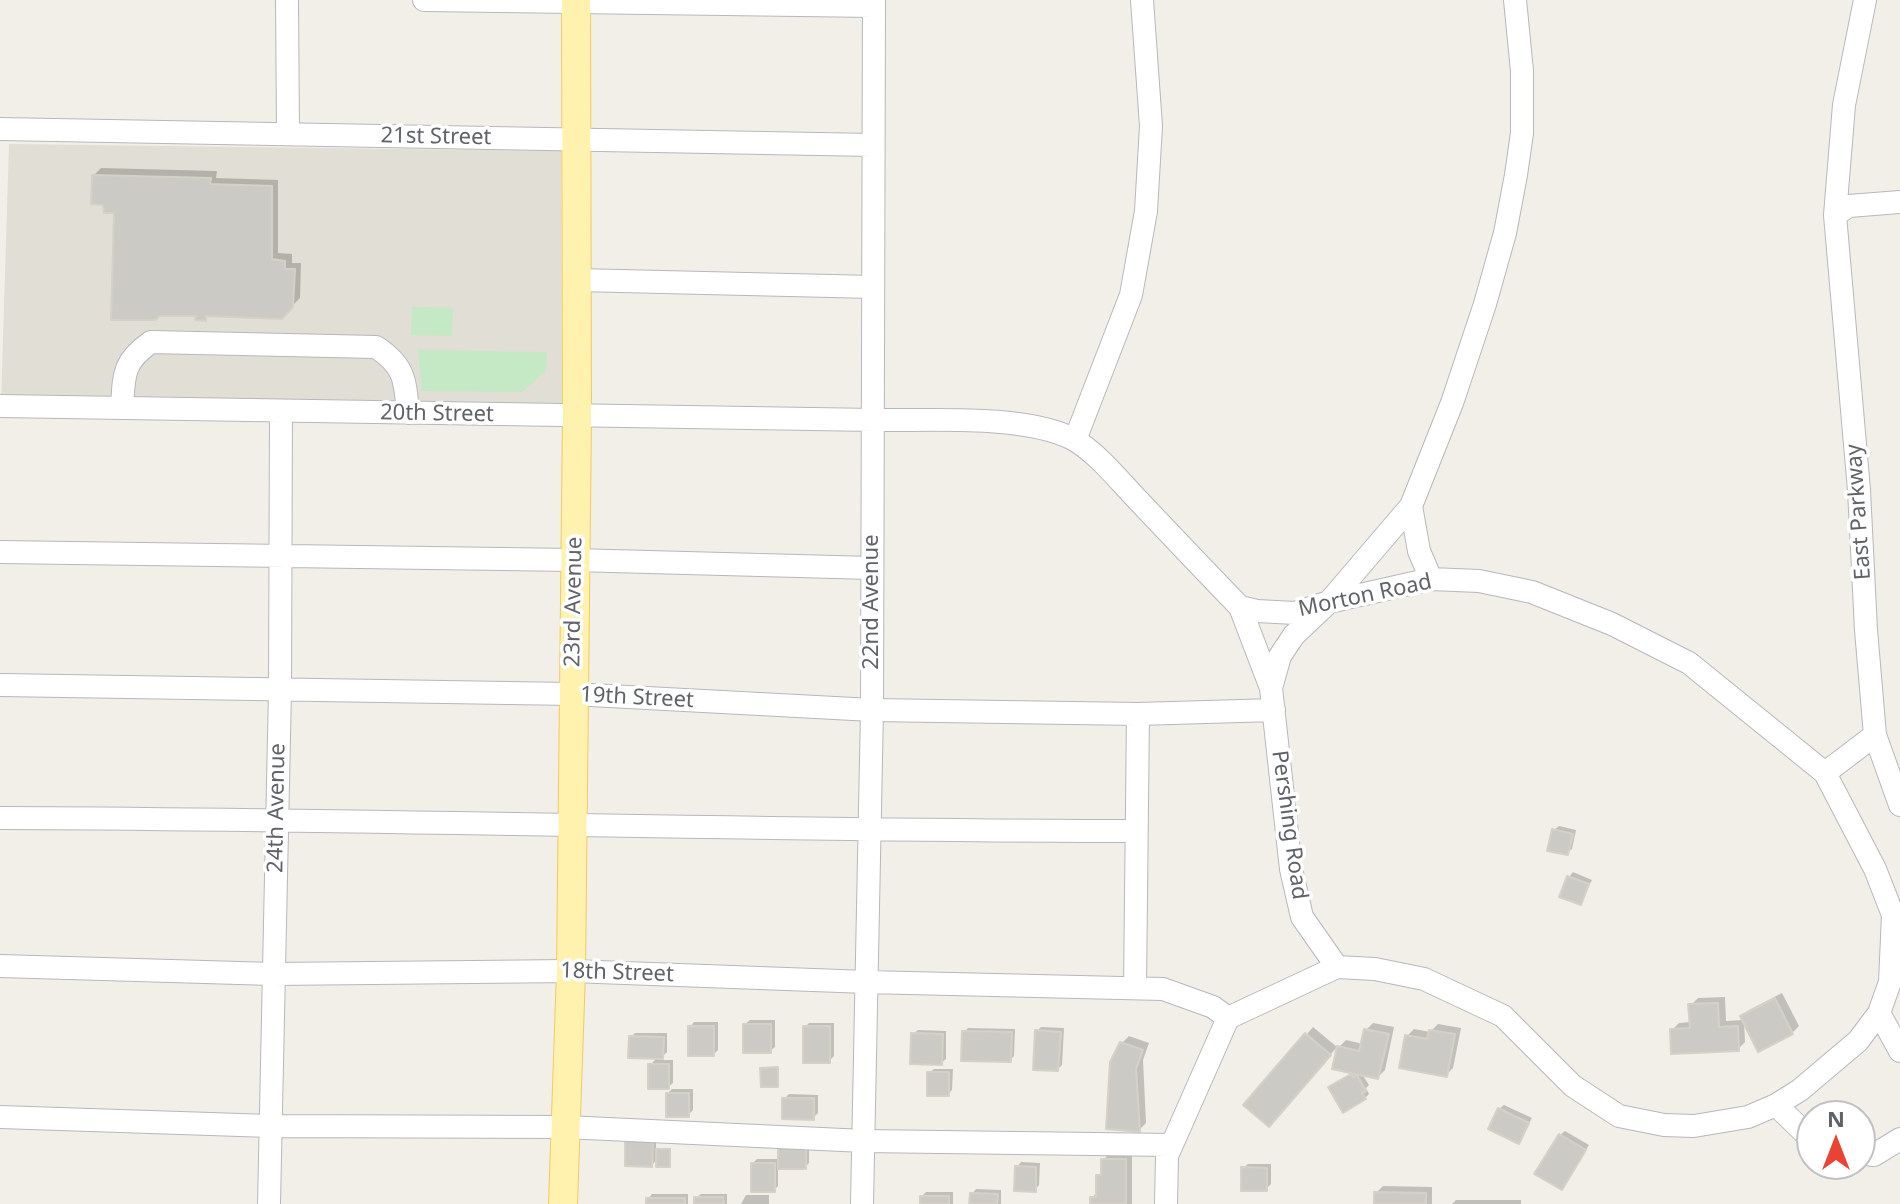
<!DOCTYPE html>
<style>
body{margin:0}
#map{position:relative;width:1900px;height:1204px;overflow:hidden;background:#f1efe8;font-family:"Noto Sans",sans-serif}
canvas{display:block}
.north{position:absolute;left:1796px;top:1100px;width:80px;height:80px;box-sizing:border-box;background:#fff;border:2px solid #bfc1c3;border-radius:50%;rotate:0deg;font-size:22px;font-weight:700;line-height:32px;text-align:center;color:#5f6368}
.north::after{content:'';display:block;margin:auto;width:28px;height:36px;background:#ea4335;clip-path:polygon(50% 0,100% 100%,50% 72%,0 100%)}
</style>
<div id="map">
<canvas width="1900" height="1204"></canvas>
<div class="north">N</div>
</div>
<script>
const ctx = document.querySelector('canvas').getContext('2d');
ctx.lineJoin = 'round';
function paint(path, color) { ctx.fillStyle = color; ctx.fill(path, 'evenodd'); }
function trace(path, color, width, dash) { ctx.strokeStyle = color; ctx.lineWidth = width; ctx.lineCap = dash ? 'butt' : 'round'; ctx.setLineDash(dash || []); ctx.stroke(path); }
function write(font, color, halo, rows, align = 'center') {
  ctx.font = font + ' "Noto Sans",sans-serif'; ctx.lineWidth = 7; ctx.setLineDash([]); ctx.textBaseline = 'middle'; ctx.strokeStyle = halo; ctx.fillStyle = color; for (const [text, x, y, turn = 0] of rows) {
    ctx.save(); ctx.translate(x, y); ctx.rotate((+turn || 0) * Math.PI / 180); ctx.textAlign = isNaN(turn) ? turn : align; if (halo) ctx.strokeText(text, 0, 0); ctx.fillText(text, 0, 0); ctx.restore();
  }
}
paint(new Path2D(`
 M9,144l552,7 1,255 -561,-2z`), '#e1ded6');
paint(new Path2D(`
 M412,307l41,1 -1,28 -41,-1z
 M418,350l129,2 -1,19 -24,21 -100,-1z`), '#c5e8c5');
paint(new Path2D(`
 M101,168l116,3 -1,7 62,2v73l14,1v9h9l-1,35 -19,19 -71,-3 -5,5 -89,-108 -22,-36z
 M1559,826l17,4 -4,19 -5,4 -13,-23z
 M1573,872l19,8 -12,23 -11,-26z
 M1782,993l17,33 -7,7 -48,-12 1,21 -7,7 -66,-19 7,-7 12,-1v-17l7,-7 27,-1 1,24 18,-1 -2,-3 7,-7z
 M750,1020h25v27l-5,4 -25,-27z
 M694,1022h24v28l-4,4 -24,-27z
 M809,1023h25v33l-5,5 -24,-34z
 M1373,1023l21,4 -9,43 -7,7 -16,-3 7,11 -3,3 3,6 -4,4 -30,-15 19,-11 -15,-25 7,-7 17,4 3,-14z
 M1438,1024l23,4 -8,40 -7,7 -39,-39 7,-7 16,3z
 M1041,1027l23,1 -2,37 -4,4 -21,-38z
 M1313,1027l24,20 -61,71 -30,-13z
 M968,1028l47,1 -1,27 -4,4 -46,-28z
 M918,1030l28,1v28l-5,4 -28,-29z
 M635,1033h32v19l-8,8h14v23l-5,4 -18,-22 8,-8 -27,-20z
 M1129,1036l20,7 -6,17 3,63 -7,7 -17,-87z
 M934,1069h19l-1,21 -4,4 -19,-21z
 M672,1089h21v21l-5,5 -20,-22z
 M789,1094l29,1v18l-5,5 -29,-19z
 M1504,1105l28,13 -13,23 -20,-32z
 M1565,1131l24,14 -27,43 -2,-53z
 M656,1135v17l4,-4h11l-2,17 -11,-7 -6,7 -25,-1z
 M809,1137v26l-4,4h-27v19l-4,4 -21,-27 4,-4h23z
 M1110,1153h22v51h-40v-6l6,-7v-15l5,-6v-10z
 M1021,1162l19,1 -1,22 -4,5 -18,-23z
 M1248,1164h23v20l-5,5 -23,-21z
 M1383,1186l49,1v17h-56v-11z
 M976,1189l25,1v14h-30l1,-10z
 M926,1192h27v12h-31v-8z
 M652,1194h36v10h-40v-5z
 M701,1194h26v10h-31v-6z
 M746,1195h23v9h-28z
 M1456,1200h65v4h-69z`), '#0003');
const building = new Path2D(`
 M92,175l119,3 -1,6 62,2v73l13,2v8h10l-2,38 -11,12 -76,-3v5l-11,-1 1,-4h-37l-3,4h-45l3,-107h-10l-1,-8 -12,-1z
 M1552,829l21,5 -5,21 -21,-4z
 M1567,876l22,8 -8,21 -22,-8z
 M1775,998l18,36 -35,18 -18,-36z
 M1718,1003l1,24 19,-1 1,25 -68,3 -1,-25 20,-1 -2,-24z
 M743,1024h28v29h-28z
 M688,1026h26v30h-26z
 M803,1026h27v37h-27z
 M1364,1029l25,5 -11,45 -46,-10 5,-23 22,5z
 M1035,1030l26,2 -3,39 -25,-1z
 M1429,1030l26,4 -8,43 -48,-9 6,-33 22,4z
 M962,1031l50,1 -1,30 -50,-1z
 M911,1033l32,1 -1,31 -32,-1z
 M1305,1033l26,22 -62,72 -26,-22z
 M629,1036l35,1 -1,22 -35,-1z
 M1120,1042l23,8 -7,19 4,63 -34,-3 4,-67z
 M648,1064h21v25h-21z
 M778,1067v20h-17l-1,-19z
 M927,1072h22v24h-22z
 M1351,1074l2,3 4,-2 9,16 -4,2 4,6 -23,14 -15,-26z
 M666,1093h23v24h-23z
 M782,1098h32v22l-32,-1z
 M1498,1108l31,15 -10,21 -31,-15z
 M1559,1134l27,16 -24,40 -28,-16z
 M625,1139h28l-1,28 -27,-1z
 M778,1141h28v28h-28z
 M656,1149h14v18h-14z
 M1101,1159h25v45h-36v-7h6v-22h5z
 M751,1163h24v29h-24z
 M1015,1166l21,1v25l-22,-1z
 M1241,1167l26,1v23h-26z
 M1374,1192l52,1v11h-52z
 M970,1193l28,1 -1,10h-28z
 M920,1196h29v8h-29z
 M694,1197h29l1,7h-30z
 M646,1198h39v6h-39z`);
paint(building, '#cccac5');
trace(building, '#d6d1c6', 2);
const minor = new Path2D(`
 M287,0l1,133
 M424,0l450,6
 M1865,0l-21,105 -9,110 24,275 7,140 9,105 25,70
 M0,129l873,16
 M1835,215l14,-9 51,-4
 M578,280l295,7
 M0,406l874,14c56,1 150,-6 199,19 23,13 44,39 62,58 35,37 70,74 105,110l17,4 38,2 34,-11 102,-23 48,2 53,11 80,32 77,39 136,110 50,96 18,46 -3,67 -11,31 -21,28 -58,49 -24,15 -28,12 -54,9 -30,-1 -45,-9 -46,-30 -70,-70 -79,-37 -49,-10 -38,-2
 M122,408c2,-32 0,-46 29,-66l225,5c29,19 29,33 32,66
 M1075,440l56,-145 15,-84 5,-85 -9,-126
 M1411,506l8,45 12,28
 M0,552l574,8 298,8
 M0,685l572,9 300,16 266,4 136,-4
 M1271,688l9,-32 14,-21 35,-33 82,-96 41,-103 33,-99 20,-71 11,-58 6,-42v-62l-7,-71
 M1825,773l50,-38
 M0,818c379,1 757,13 1135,13
 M0,966l273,8 298,-3 296,11 296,7 50,18 15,11
 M1135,988l3,-274
 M1879,1013l21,38
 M1776,1105l36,35
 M0,1117l270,9 295,1 299,14 307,4
 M1860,1153l14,2 26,-16
 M269,1204l11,-514 1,-279
 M862,1204l10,-494 2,-710
 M1166,1204l1,-48 61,-138 109,-51 -35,-50 -11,-48 -20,-181 -31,-81`);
const major = new Path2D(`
 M563,1204l8,-233 6,-555 -1,-416`);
trace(minor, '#b5b8bc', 24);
trace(major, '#f2c960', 30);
trace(minor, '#fff', 22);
trace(major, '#fff2af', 28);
write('22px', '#5f6368', '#fff', [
 ["21st Street",436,137,1],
 ["20th Street",437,414,1],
 ["East Parkway",1859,512,-94],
 ["Morton Road",1365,596,-12],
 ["23rd Avenue",574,602,-89],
 ["22nd Avenue",872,602,-90],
 ["19th Street",637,698,3],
 ["24th Avenue",277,808,-89],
 ["Pershing Road",1289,825,82],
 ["18th Street",617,973,2]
]);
</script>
